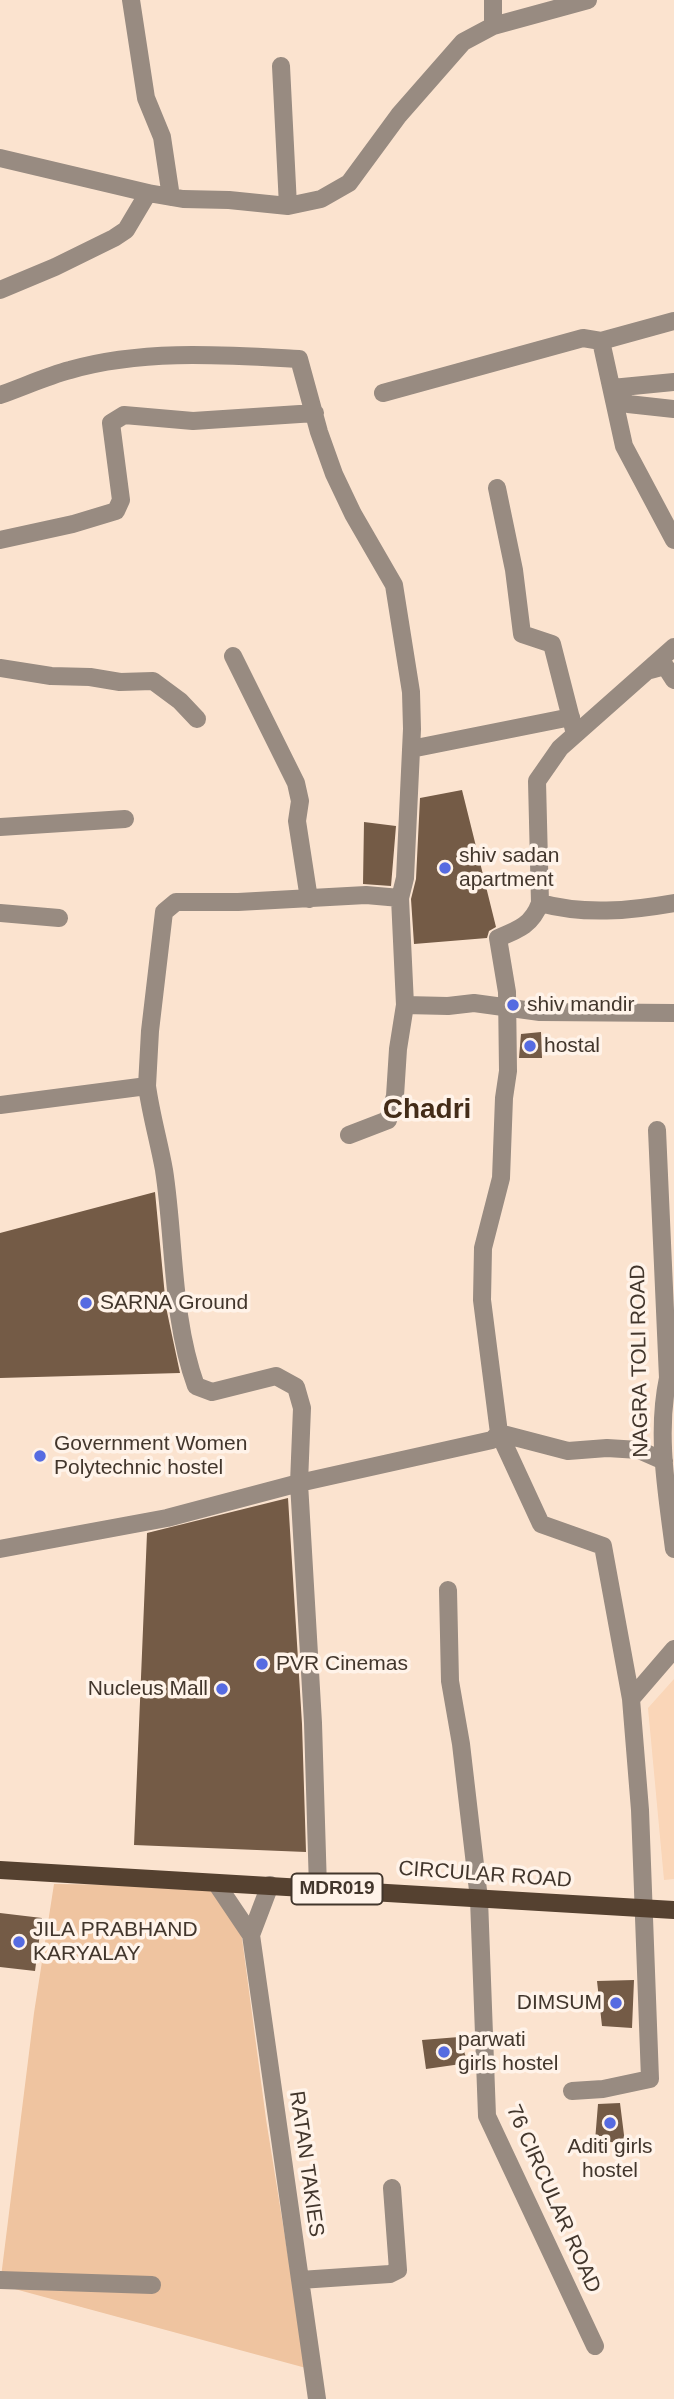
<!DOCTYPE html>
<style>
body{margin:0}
canvas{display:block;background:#fbe3cf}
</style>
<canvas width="674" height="2399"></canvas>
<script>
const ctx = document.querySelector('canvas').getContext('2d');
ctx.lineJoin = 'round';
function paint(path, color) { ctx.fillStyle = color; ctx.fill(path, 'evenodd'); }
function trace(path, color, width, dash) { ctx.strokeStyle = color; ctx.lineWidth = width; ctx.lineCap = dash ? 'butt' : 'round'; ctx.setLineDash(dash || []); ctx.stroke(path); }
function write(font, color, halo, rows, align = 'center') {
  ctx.font = font + ' Arial,sans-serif'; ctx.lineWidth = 7; ctx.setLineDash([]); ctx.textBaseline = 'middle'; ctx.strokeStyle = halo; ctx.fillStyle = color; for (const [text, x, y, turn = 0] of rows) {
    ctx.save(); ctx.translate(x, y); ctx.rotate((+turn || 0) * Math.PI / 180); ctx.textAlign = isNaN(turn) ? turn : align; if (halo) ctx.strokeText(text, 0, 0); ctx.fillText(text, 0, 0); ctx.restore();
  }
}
paint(new Path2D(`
 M674,1679v200l-10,1 -16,-172z`), '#fad6b8');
paint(new Path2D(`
 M54,1884l158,2 29,45 25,188 40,249 -306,-83 34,-272z`), '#efc4a0');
paint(new Path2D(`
 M462,790l34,137 -7,4 -2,7 -73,6 -3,-45 5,-20 4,-81z
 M364,822l32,4 -5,60 -28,-2z
 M541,1032l1,26h-23l2,-24z
 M155,1192l11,115 14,66 -180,5v-145z
 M288,1498l14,226 4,128 -172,-7 13,-312z
 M0,1913l42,5 -7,53 -35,-4z
 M634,1980l-2,48 -30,-2 -5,-45z
 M459,2037l9,26 -42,6 -4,-29z
 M620,2103l5,40 -30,-2 3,-37z`), '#745b46');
trace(new Path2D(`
 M131,0l15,98 16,39 9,60
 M493,0v26
 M281,66l7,140
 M0,158l148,35 35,6 46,1 59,6 33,-7 28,-16 50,-68 64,-73 30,-16 95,-26
 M0,290l55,-23 59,-29 12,-8 22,-37
 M674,321l-73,20 23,105 50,94
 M612,388l16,16 46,5
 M612,388l62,-6
 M383,393l200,-55 18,3
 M0,395c23,-8 47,-19 70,-25 73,-21 154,-15 229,-11l20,73 15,42 19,40 41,71 17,107 1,37 -7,149 -5,20
 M497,488l17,82 8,64 30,10 23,90
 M0,540l73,-16 43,-13 5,-11 -10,-77 13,-8 69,6 122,-8
 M233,656l63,127 4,18 -3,20 12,78
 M0,668l51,8 39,1 30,5 33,-1 27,20 17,18
 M650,670l15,-4 9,14
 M411,749l160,-32
 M0,827l125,-8
 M540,903c44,12 89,8 134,0
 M0,913l59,5
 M405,1005l43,1 26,-3 66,9 134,1
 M147,1086l3,-55 14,-119 12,-10h62l128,-7 34,3 5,107 -7,44 -3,47 -7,24 -39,15
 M0,1105l147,-19c4,29 12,56 17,84 11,71 7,147 32,216l16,6 64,-16 20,11 6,21 -3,75 14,240 5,165
 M657,1130l11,248c-12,56 -1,115 6,171
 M664,1461l-25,-11 -32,-2 -39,3 -69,-18 -17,-133 1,-52 18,-70 3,-80 4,-27 -1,-79 -9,-54c20,-8 34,-13 42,-35l-3,-122 23,-33 114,-101
 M0,1549l167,-31 132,-35 193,-43 7,-7 42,91 62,22 28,153
 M448,1590l2,91 11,63 18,155 8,217 108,230
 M216,1883l35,52 66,464
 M251,1935l19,-50
 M572,2091l31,-2 47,-10 -10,-269 -9,-111 43,-50
 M0,2280l152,5
 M300,2280l90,-6 8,-4 -6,-82`), '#988b81', 18);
trace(new Path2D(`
 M0,1870l674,40`), '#554130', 18);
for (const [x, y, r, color] of [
 [445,868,7,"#566be1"],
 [513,1005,7,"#566be1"],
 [530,1046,7,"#566be1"],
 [86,1303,7,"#566be1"],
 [40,1456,7,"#566be1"],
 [262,1664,7,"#566be1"],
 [222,1689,7,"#566be1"],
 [19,1942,7,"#566be1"],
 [616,2003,7,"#566be1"],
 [444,2052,7,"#566be1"],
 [610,2123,7,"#566be1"]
]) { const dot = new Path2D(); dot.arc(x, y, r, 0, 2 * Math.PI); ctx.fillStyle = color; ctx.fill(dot); trace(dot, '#fff3e9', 2.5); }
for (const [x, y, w] of [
 [337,1889,91]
]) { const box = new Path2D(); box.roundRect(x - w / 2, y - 15.5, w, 31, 5); ctx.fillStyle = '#fff3e9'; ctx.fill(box); trace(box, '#42362c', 2); }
write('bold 19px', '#42362c', null, [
 ["MDR019",337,1889]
]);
write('21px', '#42362c', '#fff3e9', [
 ["shiv sadan",459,856],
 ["apartment",459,880],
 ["shiv mandir",527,1005],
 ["hostal",544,1046],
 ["SARNA Ground",100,1303],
 ["Government Women",54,1444],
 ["Polytechnic hostel",54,1468],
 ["PVR Cinemas",276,1664],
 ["Nucleus Mall",208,1689,"right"],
 ["JILA PRABHAND",33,1930],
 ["KARYALAY",33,1954],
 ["DIMSUM",602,2003,"right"],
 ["parwati",458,2040],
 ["girls hostel",458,2064],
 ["Aditi girls",610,2147,"center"],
 ["hostel",610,2171,"center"]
], 'left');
write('21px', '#42362c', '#fff3e9', [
 ["NAGRA TOLI ROAD",640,1361,-91],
 ["CIRCULAR ROAD",485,1875,4],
 ["RATAN TAKIES",306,2164,82],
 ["76 CIRCULAR ROAD",553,2199,66]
]);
write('bold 28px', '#432c18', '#fff3e9', [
 ["Chadri",427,1110]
]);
</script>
